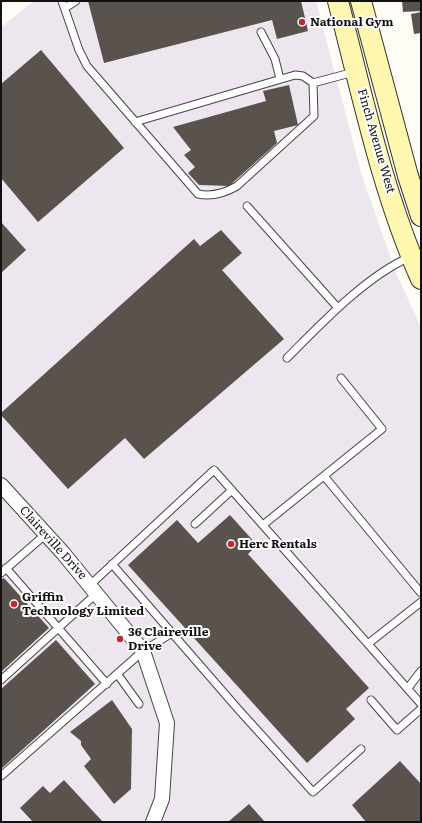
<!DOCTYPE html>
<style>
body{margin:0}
#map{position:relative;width:422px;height:823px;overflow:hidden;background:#fffdf5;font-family:Literata,serif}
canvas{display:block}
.frame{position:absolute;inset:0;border:2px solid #111;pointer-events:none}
</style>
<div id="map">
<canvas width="422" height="823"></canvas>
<div class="frame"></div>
</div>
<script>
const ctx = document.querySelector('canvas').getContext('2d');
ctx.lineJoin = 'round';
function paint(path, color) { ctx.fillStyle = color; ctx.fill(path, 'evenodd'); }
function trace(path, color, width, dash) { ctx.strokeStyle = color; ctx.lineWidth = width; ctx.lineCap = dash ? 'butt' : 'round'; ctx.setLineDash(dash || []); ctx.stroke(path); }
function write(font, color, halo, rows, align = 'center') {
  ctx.font = font + ' Literata,serif'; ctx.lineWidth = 4; ctx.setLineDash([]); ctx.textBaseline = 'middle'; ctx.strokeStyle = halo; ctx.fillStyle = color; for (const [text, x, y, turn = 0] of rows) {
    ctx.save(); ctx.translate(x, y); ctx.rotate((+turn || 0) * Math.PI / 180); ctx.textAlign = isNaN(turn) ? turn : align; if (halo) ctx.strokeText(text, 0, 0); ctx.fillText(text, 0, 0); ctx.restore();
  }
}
paint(new Path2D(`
 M34,1h282l46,175 35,99 24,52v495h-420v-795z`), '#eee6ef');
paint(new Path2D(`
 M88,1h213l7,30 -31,8 -5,-19 -168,43z
 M402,1h19v10l-18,1z
 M421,12v21l-7,1 -3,-20z
 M41,50l83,98 -86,74 -37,-44v-94z
 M289,85l9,40 -24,6 3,12 -48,43 -30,-1 -11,-12 7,-6 -11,-12 7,-5 -18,-23 93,-26 -3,-10z
 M1,222l25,28 -25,23z
 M221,230l21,23 -20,17 62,69 -140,120 -19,-21 -57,51 -67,-74v-2l193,-174 6,7z
 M230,515l27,30 -9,9 121,134 -23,21 9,10 -48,44 -179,-198 49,-45 21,23z
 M4,578l45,50 -48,44v-92z
 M56,640l39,44 -94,85v-80z
 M112,700l20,29 -1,60 -17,15 -30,-38 7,-7 -10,-14v-4l-11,-9z
 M400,761l21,23v38h-55l-14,-17z
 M64,780l39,42h-70l-13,-14 23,-22 7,7z
 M249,804l16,18h-37z`), '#5a524d');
const lane = new Path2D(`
 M62,1l17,49 8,16 111,128c14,3 27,-1 39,-8l77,-70 -1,-33
 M65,8l11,-7
 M261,32l14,27 5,20
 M135,122l160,-47 8,1 10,7 41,-11
 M247,206l91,102
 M287,358c34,-34 79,-82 123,-101
 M324,476l97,117
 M195,524l37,-34
 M263,525l119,-96 -41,-51
 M112,564l126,145 75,83 48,-43
 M6,568l101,116
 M1,573l45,-39
 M90,585l124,-115 207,234
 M369,643l52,-41
 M118,675l21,29
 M1,680l96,-87
 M408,688l13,-17
 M371,700l26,30 24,-21
 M1,776l142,-125 29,-18`);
const street = new Path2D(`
 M1,485l62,68 80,98 24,72 -5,76 -9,23`);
const secondary = new Path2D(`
 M338,1c24,93 44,190 83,278
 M361,1l47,175 13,40`);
trace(lane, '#444', 9);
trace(street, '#444', 16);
trace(secondary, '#333', 22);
trace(lane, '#fff', 7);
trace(street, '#fff', 14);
trace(secondary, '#fff6b0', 20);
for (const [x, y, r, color] of [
 [302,22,4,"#c4262e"],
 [231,544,4,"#c4262e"],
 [14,604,4,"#c4262e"],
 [120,639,4,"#c4262e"]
]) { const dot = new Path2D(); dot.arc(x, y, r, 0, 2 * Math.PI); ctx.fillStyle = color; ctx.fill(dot); trace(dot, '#fff', 1.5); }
write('bold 12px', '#111', '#fff', [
 ["National Gym",310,22],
 ["Herc Rentals",239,544],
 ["Griffin",22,597],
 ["Technology Limited",22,611],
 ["36 Claireville",128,632],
 ["Drive",128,646]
], 'left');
write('12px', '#111', '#fff', [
 ["Finch Avenue West",376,141,74],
 ["Claireville Drive",53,543,48]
]);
</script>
